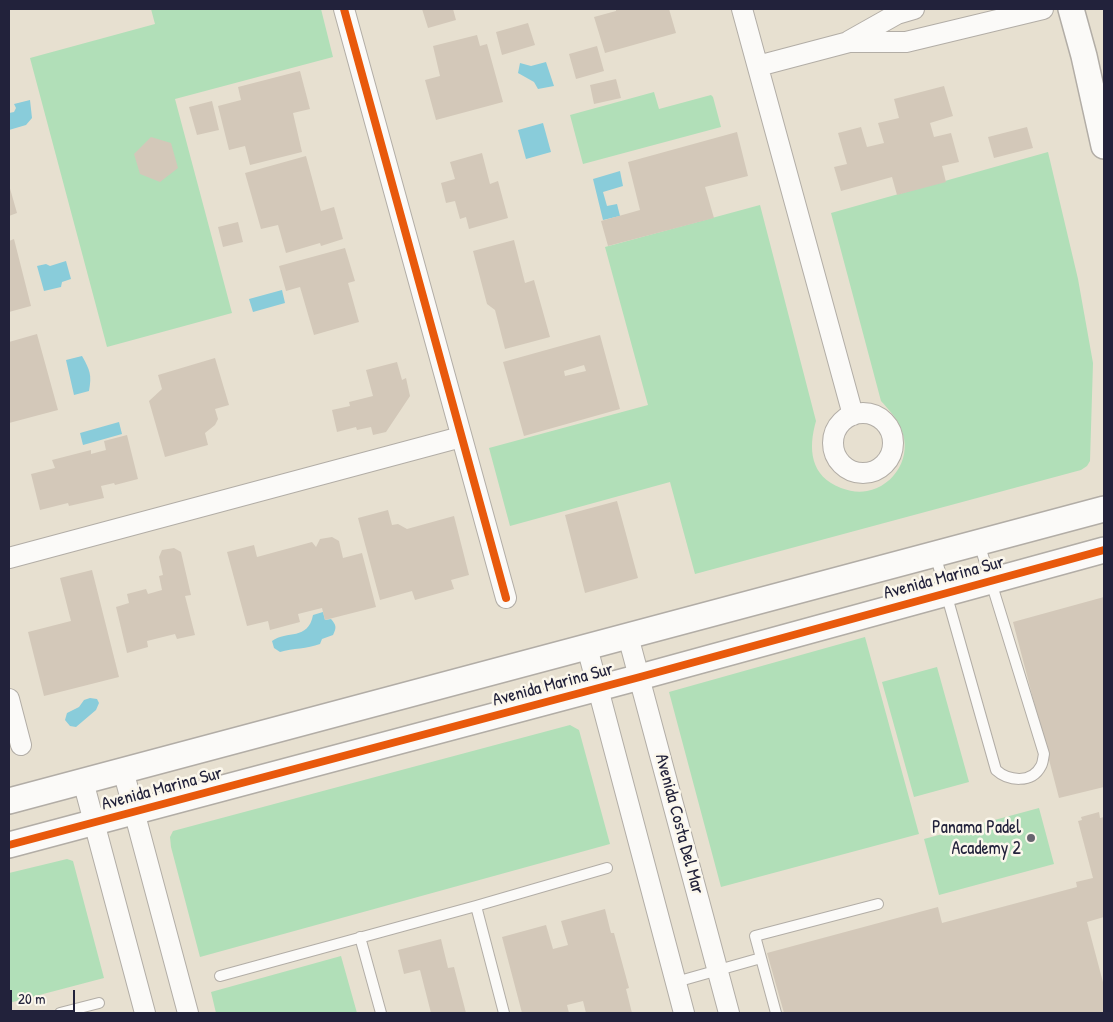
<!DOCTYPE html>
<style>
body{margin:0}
#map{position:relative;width:1113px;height:1022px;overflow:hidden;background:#e7e0d0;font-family:"Patrick Hand",sans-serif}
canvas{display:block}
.frame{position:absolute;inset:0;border:10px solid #22223b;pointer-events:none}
.scale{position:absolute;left:10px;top:990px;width:65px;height:22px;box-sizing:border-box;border:2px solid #22223b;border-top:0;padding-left:6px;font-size:15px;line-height:18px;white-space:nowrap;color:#22223b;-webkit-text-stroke:4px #fbf7ec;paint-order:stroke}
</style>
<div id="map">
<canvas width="1113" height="1022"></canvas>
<div class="frame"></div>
<div class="scale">20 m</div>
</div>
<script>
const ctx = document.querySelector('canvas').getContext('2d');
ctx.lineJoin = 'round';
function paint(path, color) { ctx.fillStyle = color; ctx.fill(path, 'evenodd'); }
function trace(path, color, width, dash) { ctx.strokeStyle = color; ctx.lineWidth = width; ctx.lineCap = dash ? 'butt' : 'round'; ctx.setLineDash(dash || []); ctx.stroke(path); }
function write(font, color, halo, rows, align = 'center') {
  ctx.font = font + ' "Patrick Hand",sans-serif'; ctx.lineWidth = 5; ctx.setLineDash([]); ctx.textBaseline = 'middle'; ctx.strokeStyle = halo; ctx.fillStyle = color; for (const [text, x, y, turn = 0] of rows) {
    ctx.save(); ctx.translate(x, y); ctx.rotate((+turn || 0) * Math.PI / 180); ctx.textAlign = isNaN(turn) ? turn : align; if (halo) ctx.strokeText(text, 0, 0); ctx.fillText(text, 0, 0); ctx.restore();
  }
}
paint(new Path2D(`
 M151,9h170l12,48 -158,42 57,214 -125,34 -77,-289 125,-34z
 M654,92l5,17 52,-14 2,2 8,30 -138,37 -13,-49z
 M1048,152l30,127 15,84 -3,98 -3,5 -6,4 -386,104 -25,-92 -160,44 -21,-78 159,-43 -43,-158 155,-42 56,216c-8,28 -6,55 25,67 9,3 17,5 26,3 28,-5 46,-36 34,-62 -4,-11 -12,-19 -20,-28l-50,-188z
 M865,637l54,197 -198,53 -52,-195z
 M937,667l32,115 -55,15 -32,-115z
 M570,725l9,5 31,114 -410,113 -29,-110 -1,-10 3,-6z
 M1039,808l15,56 -115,31 -15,-56z
 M67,859l6,2 31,117 -95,25v-130z
 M341,956l16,57h-141l-5,-21z`), '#b1dfb8');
paint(new Path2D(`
 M546,62l8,24 -16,3 -4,-7 -16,-9 2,-10 11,3z
 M30,100l2,18 -6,7 -17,5v-17l5,-1 2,-4 -2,-4z
 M543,123l8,29 -25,7 -8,-29z
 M620,171l3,15 -20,6 4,14 10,-2 3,12 -17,4 -10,-41z
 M66,261l5,18 -9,3 -1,5 -17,4 -7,-25 9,-2 4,2z
 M282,290l3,13 -32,9 -4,-13z
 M82,356c8,14 10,19 7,35l-15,4 -8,-35z
 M119,422l3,12 -39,11 -3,-12z
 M323,612l2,8 6,-1c5,6 6,8 2,16l-11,4 -2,5c-13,5 -27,4 -40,8l-6,-4 -2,-7c15,-11 36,0 41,-26z
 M90,698l7,1 2,4 -3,7 -20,17 -6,-1 -5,-6 2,-7 12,-6 5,-7z`), '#89ccda');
paint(new Path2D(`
 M422,9h31l3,11 -28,8z
 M616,9h53l7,24 -71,20 -11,-36 22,-6z
 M528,23l7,22 -33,10 -6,-23z
 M477,35l3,11 7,-2 16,58 -67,18 -11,-40 15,-4 -7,-30z
 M597,46l7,25 -28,8 -7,-25z
 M300,71l10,38 -17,4 9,39 -52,13 -5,-19 -16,4 -11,-44 23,-6 -3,-13z
 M616,79l5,19 -27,6 -4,-19z
 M944,86l9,30 -23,7 4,14 17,-4 8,29 -17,4 4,16 -49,13 -5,-18 -51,14 -7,-24 13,-3 -9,-31 23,-6 6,20 17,-4 -6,-20 21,-5 -5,-19z
 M212,101l7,29 -22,5 -8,-28z
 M1027,127l6,21 -39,10 -6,-21z
 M737,132l11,44 -43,11 9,31 -106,28 -7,-25 39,-11 -12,-48z
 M151,137l20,6 7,25 -18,14 -20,-8 -6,-20z
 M482,153l8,31 8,-3 10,37 -39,11 -3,-12 -6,2 -5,-18 -9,2 -5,-20 14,-4 -5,-17z
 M306,156l15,55 13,-4 9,32 -22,7 -1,-3 -34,10 -8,-28 -17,4 -16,-56z
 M9,185l8,28 -8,3z
 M238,222l5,20 -20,5 -5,-20z
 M14,239l17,67 -22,6v-71z
 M514,240l11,43 9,-3 16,57 -45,12 -10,-39 -8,-6 -14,-53z
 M345,248l10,33 -7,2 11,39 -45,13 -14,-48 -14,4 -7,-25z
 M37,334l21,76 -49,13v-81z
 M600,335l20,74 -96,27 -21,-74zM584,365l2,6 -21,5 -1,-5z
 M215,358l14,47 -14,4 3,10 -3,6 -10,8 3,12 -43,12 -16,-56 13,-12 -4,-14z
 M397,362l5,18 4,-2 4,18 -24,36 -13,3 -2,-8 -14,3 -1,-3 -19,5 -5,-22 18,-4 -1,-4 24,-6 -7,-26z
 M127,435l11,44 -23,6 -1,-2 -13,3 3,12 -35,8 -1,-3 -28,7 -9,-36 24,-6 -3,-8 39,-10v4l15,-4 -2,-9z
 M617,501l21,77 -53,15 -20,-78z
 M388,510l4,15 6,-1 9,5 47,-13 15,59 -18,5 3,9 -39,11 -3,-9 -32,9 -22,-82z
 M332,537l7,4 4,17 19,-5 14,54 -51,13 -3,-12 -24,6 2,8 -30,8 -2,-9 -21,5 -20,-74 27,-7 3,12 55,-15 4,5 4,-8z
 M174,548l7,4 10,43 -6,1 10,39 -18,4 -2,-5 -28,7 1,6 -21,6 -11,-46 13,-4 -2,-9 19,-5 2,5 14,-4 -3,-14 4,-1 -4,-18 3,-7z
 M92,570l27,107 -75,19 -16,-64 43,-11 -11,-43z
 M1104,597v190l-45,11 -46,-176z
 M1099,812l1,6 4,-1v100l-17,5 17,64v27h-320l-17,-60 171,-46 4,16 135,-36 -1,-5 17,-4 -15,-57 4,-1 -1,-3z
 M605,909l6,24h3l15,55 -3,1 6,24h-46l-3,-12 -16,4 2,8h-47l-20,-76 44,-12 7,24 15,-4 -7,-24z
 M441,939l7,29 6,-1 12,46h-35l-11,-43 -16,4 -6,-24z`), '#d3c8b9');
const service = new Path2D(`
 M935,554l61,216c12,11 36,14 45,-4 2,-3 2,-8 3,-12l-65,-211
 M476,906l28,107
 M360,937l21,76
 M220,976l256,-70 131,-38
 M676,982l85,-24
 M60,1013l39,-10
 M776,1013l-21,-77 123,-32`);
const minor = new Path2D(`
 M344,9l162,589
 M742,9l111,406
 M849,41l48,-27 17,-5
 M758,66l91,-24h57l137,-33
 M833 443a30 30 0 1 1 60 0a30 30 0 1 1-60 0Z
 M9,558l452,-121
 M628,636l101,377
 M587,647l97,366
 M9,699l12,46
 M123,770l65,243
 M83,781l62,232`);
const tertiary = new Path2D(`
 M1071,9l13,47 20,90
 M9,801l1095,-292
 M9,845l631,-168 464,-127`);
trace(service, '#b2ada6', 12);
trace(minor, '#b2ada6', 22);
trace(tertiary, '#b2ada6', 28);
trace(service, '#fbfaf8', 10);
trace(minor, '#fbfaf8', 20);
trace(tertiary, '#fbfaf8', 25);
trace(new Path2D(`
 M344,9l162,589
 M9,845l631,-168 464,-127`), '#e8590c', 8);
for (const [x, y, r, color] of [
 [1031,838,5,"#67646f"]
]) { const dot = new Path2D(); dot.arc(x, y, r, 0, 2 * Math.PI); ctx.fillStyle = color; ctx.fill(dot); trace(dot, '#fbf7ec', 2); }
write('18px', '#22223b', '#fbf7ec', [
 ["Avenida Marina Sur",944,578,-15],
 ["Avenida Marina Sur",553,685,-15],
 ["Avenida Marina Sur",162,789,-15],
 ["Avenida Costa Del Mar",679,824,75]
]);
write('18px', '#22223b', '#fbf7ec', [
 ["Panama Padel",1021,828],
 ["Academy 2",1021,849]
], 'right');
</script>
